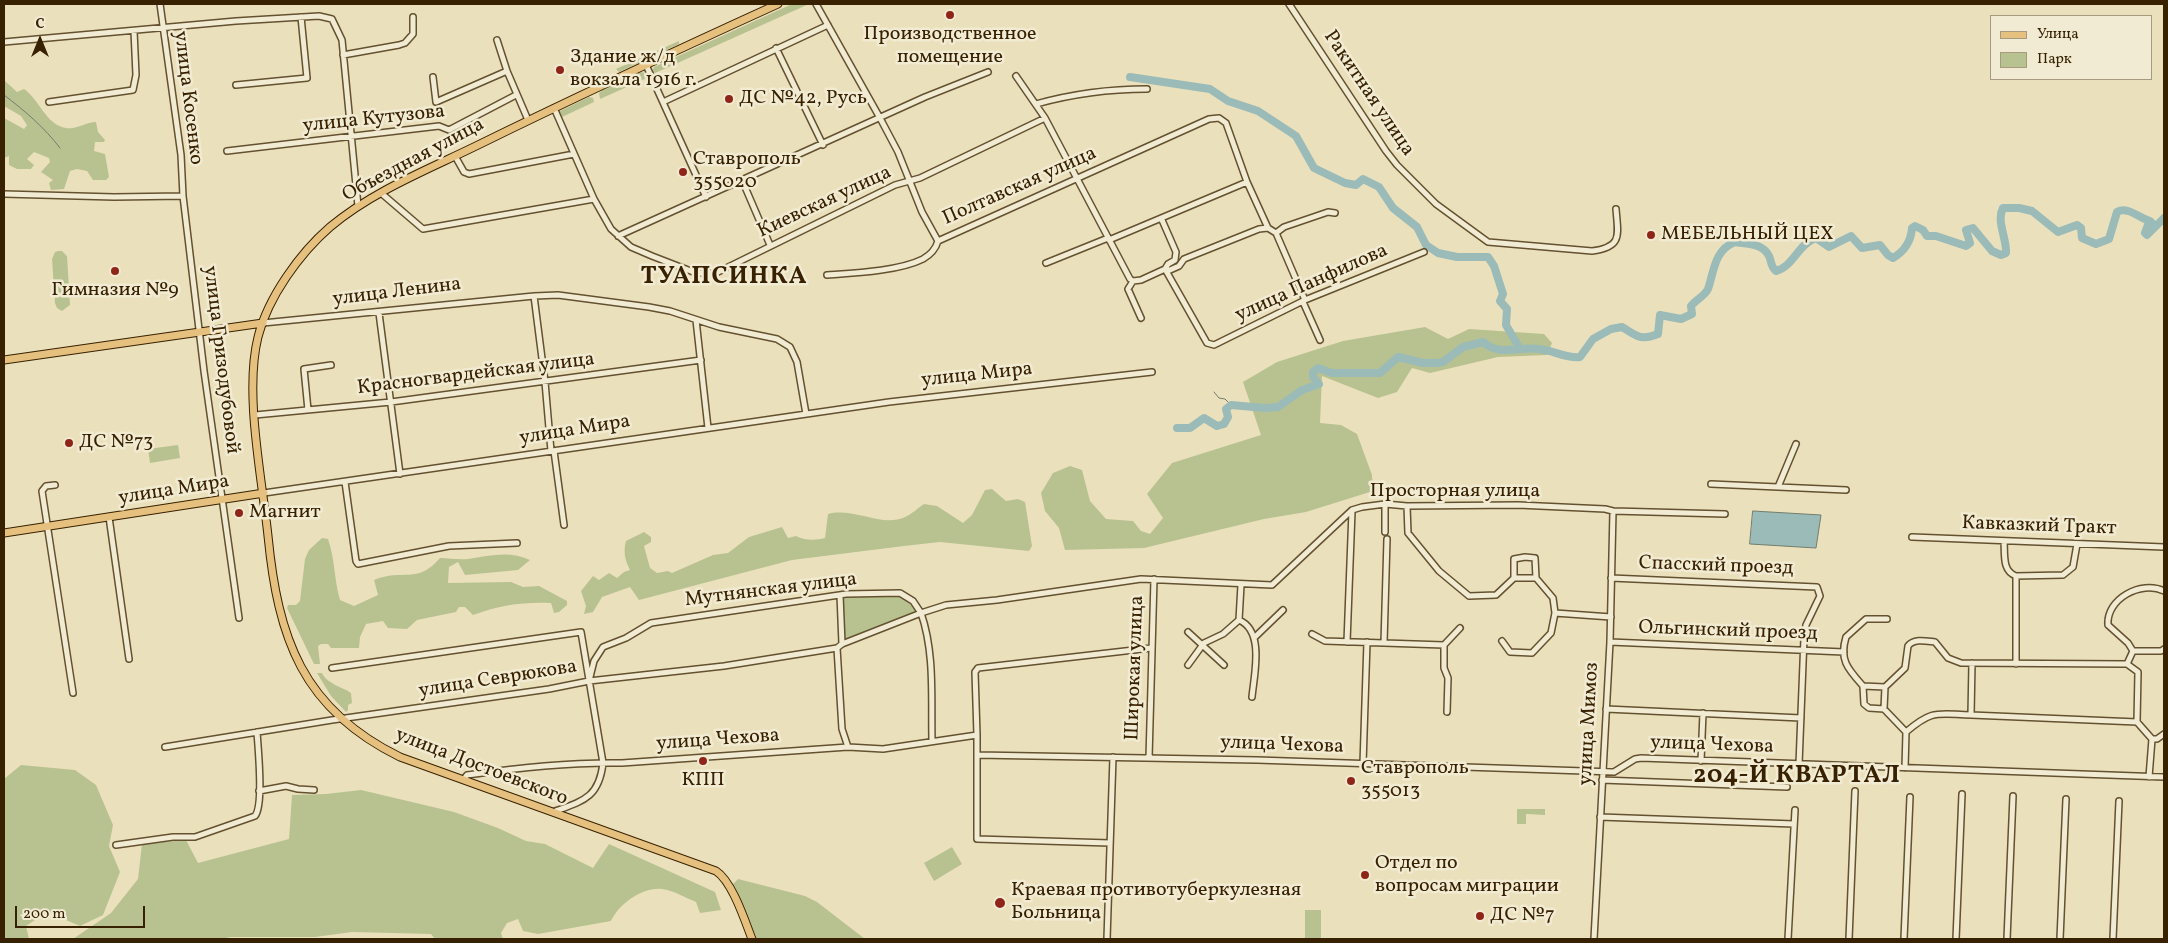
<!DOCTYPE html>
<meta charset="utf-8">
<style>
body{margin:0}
#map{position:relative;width:2168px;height:943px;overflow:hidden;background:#ebe0bc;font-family:Vollkorn,serif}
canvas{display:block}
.frame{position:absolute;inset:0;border:5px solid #372100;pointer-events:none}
.legend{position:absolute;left:1990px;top:15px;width:162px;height:65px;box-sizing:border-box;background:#f2ebd3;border:1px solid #a79a7f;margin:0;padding:6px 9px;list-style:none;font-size:15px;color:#372100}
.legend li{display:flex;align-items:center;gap:10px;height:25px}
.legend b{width:25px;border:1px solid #a79a7f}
.north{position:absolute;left:15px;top:15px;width:50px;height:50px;-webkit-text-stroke:4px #f2ebd3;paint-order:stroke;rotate:0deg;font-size:14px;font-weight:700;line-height:20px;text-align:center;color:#372100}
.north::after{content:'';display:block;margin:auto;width:18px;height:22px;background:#372100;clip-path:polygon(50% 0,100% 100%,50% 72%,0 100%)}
.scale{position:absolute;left:15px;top:906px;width:130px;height:22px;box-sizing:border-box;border:2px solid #372100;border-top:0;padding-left:6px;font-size:15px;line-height:18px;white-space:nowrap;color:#372100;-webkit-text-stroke:4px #f2ebd3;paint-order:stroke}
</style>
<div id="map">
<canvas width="2168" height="943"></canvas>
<div class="frame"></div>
<ul class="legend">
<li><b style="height:6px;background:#e6c07e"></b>Улица</li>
<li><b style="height:14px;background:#b8c290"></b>Парк</li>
</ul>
<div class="north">С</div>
<div class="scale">200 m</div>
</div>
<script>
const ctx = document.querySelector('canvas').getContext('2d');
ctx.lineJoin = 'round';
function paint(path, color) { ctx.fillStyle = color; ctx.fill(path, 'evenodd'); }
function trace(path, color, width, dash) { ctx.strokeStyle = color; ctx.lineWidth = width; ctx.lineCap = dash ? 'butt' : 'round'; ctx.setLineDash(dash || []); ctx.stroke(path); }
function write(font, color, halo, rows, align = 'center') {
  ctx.font = font + ' Vollkorn,serif'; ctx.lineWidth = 5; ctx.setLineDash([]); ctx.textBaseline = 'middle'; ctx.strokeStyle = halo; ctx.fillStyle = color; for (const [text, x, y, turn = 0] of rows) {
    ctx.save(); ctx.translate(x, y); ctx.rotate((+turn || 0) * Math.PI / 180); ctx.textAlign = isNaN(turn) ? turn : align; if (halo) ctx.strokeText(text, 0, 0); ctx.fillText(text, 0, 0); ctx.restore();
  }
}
paint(new Path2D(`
 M792,4h17l-156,70 -1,-2 2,-5z
 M679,41v3l-60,28 -3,-3z
 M641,72l4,1 2,5 -47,21 -1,-6 3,-3z
 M4,80l13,12 7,-3c15,10 22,36 42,39 11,2 19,-6 30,-6l2,10 7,8 -1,2h-9l-1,9 11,3 4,23 -3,3h-13l-6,-9 -10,-2 -7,2 -6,18 -13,1 -2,-7 4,-3 -12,-8 9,-10 -1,-4 -15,-6 -7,7 7,6 -3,4h-14l-8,-4v-9l-5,2v-40l20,11 3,-4 -6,-9 -17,-10z
 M589,97l4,1 1,4 -32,15 -2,-3v-3z
 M58,251h4l5,5 3,49 -8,6 -5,-3 -2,-5 -3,-44 3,-7z
 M1425,327l23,12 21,-10 75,5 8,9 -5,12 -49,2 -68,16 -18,-5 -15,24 -19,6 -56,-22 -2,47 21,2 16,9 15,41 1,16 -67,21 -42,7 -120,29 -79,2 -6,-22 -14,-17 -4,-18 12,-20 17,-7 12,4 8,31 16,18 27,2 8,10 9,3 13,-16 -16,-24 25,-31 89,-28 -18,-53 34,-20 66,-21z
 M178,445l2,13 -30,5 -2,-14z
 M992,489l14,12 12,-2 7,3 7,44 -3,5 -89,-9 -36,4 -112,14 -153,40 -9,-13 -28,10 -9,15 -9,2 2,-8 -5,-15 12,-15 6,4 10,-7 8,5 7,-6 6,-2c-5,-10 -7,-18 -4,-29l18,-9 7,5v5l-7,4 6,22 7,5 11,-2 4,2 41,-18 15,-2 21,-16 33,-10 6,11 8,-2c9,5 20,4 29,2l3,-24c26,-7 54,14 77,3 7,-3 13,-9 19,-13l13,2 26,17 9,-8 13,-25z
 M322,538l6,1c7,20 6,40 12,61l14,6 24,-11 -4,-15c29,-12 43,5 66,-22 9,0 19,2 28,1 21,-3 41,-9 62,1l-12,10 -53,5 -7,-13 -9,5 -1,16 63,-1 12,5 16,-1 28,15v4l-8,7 -5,1 -3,-10c-29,-1 -50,2 -78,12l-8,-8h-6l-3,5 -39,8 -10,9 -19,-1 -5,-7 -17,3 -6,13 -1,11h-28l-3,-4h-7l-3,2 2,18h-6l-27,-56 1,-3h8l4,-4 5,-42 4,-9z
 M901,594l8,5 8,13 -74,28 1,-42c12,-6 41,-2 57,-4z
 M317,673h5c5,11 21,14 29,20l1,10 -4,2v5l-2,2 -15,-16z
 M21,765l54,5 21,15 17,40 -4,21 11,26 -17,43 -23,11 -33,-14 -21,14 3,13h-25v-160z
 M361,790l93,22 44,16 28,13 19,3 48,24 16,-24 106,48 6,18 -21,3 -4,-11c-10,-4 -23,-12 -34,-13 -20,-2 -43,15 -51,32l-73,13 -15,-3 -5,-12 -11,4 -6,10 2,6h-68l-4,-5 -79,-2 -37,5h-84l-10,2h-148l38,-26 27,-34 4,-35 44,-4 12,23 91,-24 3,-44 34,-1z
 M1517,809h28v6l-19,-1v10h-9z
 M952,847l10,17 -28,17 -10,-18z
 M738,879l67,17 12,6 48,37h-108l-24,-55z
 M1305,910h16v29h-16z`), '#b8c290');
const water = new Path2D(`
 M1753,511l68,4 -5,33 -66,-4z`);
paint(water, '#9abbb8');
trace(water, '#727d6e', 1);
trace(new Path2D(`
 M4,95c21,16 40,32 56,53
 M1214,392l5,6 6,1 6,6`), '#727d6e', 1);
trace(new Path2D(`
 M1130,77l80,12 18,12 30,10 38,25 18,32 31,15 11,2 7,-6 16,8 14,21 24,19 9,18 12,8 19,4h31l6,9 9,28 -3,7 7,8 -1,16 14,24
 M1177,428h13l14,-10 13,8 7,-2 4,-7 -2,-8 5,-4 34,3 13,-1 24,-17 17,-6 -6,-7v-5l5,-4 14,5h48l18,-16 25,6h14l6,-1 20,-15 20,-5c17,15 35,4 56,7 13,1 29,10 41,8l13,-18 18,-10 11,-2c15,9 18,14 36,7l2,-19 21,4 11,-5 -1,-8c4,-6 14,-10 17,-17 6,-17 6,-39 27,-47 12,2 28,1 34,14 3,6 1,10 7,15 17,-4 22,-27 40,-33l13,9 22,-11 11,12 18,-3 8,10 5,3c12,-7 18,-17 19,-30l3,-2 8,4 4,6h9l30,10 4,-3 -4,-13 7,-2 19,23 9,4 5,-2c1,-14 -10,-32 -3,-45h16l13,3 26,21 19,-7 4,3 1,10 14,6 13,-5 8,-27c11,-6 22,6 33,9l2,2 -4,2 -3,8 2,2 17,-17`), '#9abbb8', 8);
const minor = new Path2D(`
 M160,4l21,151 2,41 21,175 35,247
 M816,4l64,114 18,34 24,60 16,29
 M1289,4l97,147 11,14 39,39 52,38 104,9c31,-4 26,-16 24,-42
 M497,40l10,31 21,49
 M4,42l232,-21 83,-5 13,3 10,21 16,166
 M776,48l47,97
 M343,55l56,-10 6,-2 8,-9v-17
 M646,65l60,132
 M1016,76l29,42 85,161 3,2 -5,8 13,29
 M433,77l3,25 71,-31
 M236,85l71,-7 -6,-61
 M49,102l84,-12 3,-15 -2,-44
 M663,102l165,-77
 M1036,104c36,-10 74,-15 111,-15
 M554,108l40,91 17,30 20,18 21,9 44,17h20l179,-88 25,-7 125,-60
 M227,151l212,-25 10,4 67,-35
 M455,156l9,16 5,2 105,-20
 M742,180l28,65
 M381,193l42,36 171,-30
 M4,194l110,3 69,-1
 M1162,220l14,32 -1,8 -7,4 -3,5 42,74 7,2 91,-45 119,-48
 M1276,233l29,67
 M618,236l307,-139 63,-25
 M1109,240l138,-58
 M1046,263l62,-25
 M827,275c28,-2 72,-4 96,-16 7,-4 13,-11 15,-18l271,-122 10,-1 7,5 21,59 21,46
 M1133,281l8,-1 24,-11 5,1 9,-4 5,-7 75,-30 9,-1 8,5 8,-6 44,-15 7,1
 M534,296l11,86 6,69
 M1303,302l17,38
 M379,313l21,161
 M696,320l12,108
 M263,323l271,-27 24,-1 91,12 21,4 49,16 58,12 13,8 7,15 9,52
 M308,410l-4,-41 27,-4
 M255,415l136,-13 310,-42
 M554,451l10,74
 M345,482l11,79 2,3 91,-18 68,-3
 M1711,484l67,3 18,-43
 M55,485l-9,1 -4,5 31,202
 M1778,487l68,3
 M264,493l625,-91 263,-30
 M1385,504v28
 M1407,506l1,27 31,38 30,25 27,-1 18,-17h22l-1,-20 -10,-1 -11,2v19
 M109,517l20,142
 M1912,537l252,10
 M2004,541c1,14 -2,30 12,35v88
 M2016,576l47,-1 10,-8 4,-23
 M1536,578l17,20 2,15 56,4
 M1611,578l206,9 3,9 -14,29 -2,13 -5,126
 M840,595l2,49
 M1887,619h-21l-20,18c-7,23 2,32 17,49l1,18 5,4 15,1 22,23 -1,36
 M1239,620c26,11 15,55 13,77
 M1188,632l36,33
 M1312,634l13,7 59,2 3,-104
 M1255,637l28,-27
 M1502,641l8,11 22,1 19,-20 4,-20
 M1347,642l5,-131
 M1610,642l234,10
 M1384,643l60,2 16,-17
 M1444,645v23l4,10 -1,34
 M837,648l5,81 6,18
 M2133,651l-5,-8 -20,-18c-2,-26 33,-45 56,-34
 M1972,663l-1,52 166,7 15,17h5l7,-5
 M2127,664l6,-13h28l3,-2
 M1188,665l16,-22 19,-9 16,-14 2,-35
 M332,668l249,-36 22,131c-4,35 -20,38 -50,49
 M589,681l5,-20 9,-14 23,-9 25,-15 195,-29 54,-1 13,8 8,12 25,-8 51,-5 144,-21 131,6 80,-75 10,-3 23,-3 22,2 111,-1 87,4 8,2 112,3
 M1863,686l22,1
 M1606,709l195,9
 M1884,709l1,-22 20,-19 3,-22c6,-8 18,-5 27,-4l13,16 13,5 166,1 11,8 -1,50
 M1906,732c27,-23 31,-18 65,-17
 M977,735l-2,-63 3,-4 173,-20
 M165,747l167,-27 217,-31 40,-8 135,-15 113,-18 5,-4 79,-31c14,40 10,86 11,127
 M977,755l280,5 357,12 21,-13 6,-1 523,19
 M1149,758l5,-179
 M1701,761l2,-48
 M1363,764l4,-122
 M2149,777l3,-38
 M463,780l4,-5c52,-7 103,-13 155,-12l226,-16 35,2 94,-14v104l133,4
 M1602,780l185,7
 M259,791l27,-5 12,3 16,1
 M1600,817l194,7
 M116,845l57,-8h22l60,-21c9,-11 3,-68 2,-84
 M1107,939l6,-182
 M1594,939l16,-297 3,-131
 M1788,939l7,-129
 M1849,939l6,-148
 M1904,939l6,-142
 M1956,939l6,-145
 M2007,939l6,-143
 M2060,939l6,-140
 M2113,939l6,-138`);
const major = new Path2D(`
 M4,360l259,-37
 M4,533l260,-40
 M752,939c-7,-18 -20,-58 -36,-68l-316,-114c-98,-48 -122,-119 -132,-221 -6,-58 -24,-143 -10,-199 10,-40 42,-84 72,-110 43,-36 97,-57 146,-81 100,-49 201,-96 302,-142`);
trace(minor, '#64512f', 8);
trace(major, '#372100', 9);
trace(minor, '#f2ebd3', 5);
trace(major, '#e6c07e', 7);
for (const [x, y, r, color] of [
 [950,15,5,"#8f2418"],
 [560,70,5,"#8f2418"],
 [729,99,5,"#8f2418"],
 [683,172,5,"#8f2418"],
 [1651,235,5,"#8f2418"],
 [115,271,5,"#8f2418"],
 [69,443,5,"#8f2418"],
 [239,513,5,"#8f2418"],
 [703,761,5,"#8f2418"],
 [1351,781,5,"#8f2418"],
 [1365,875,5,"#8f2418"],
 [1000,903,6,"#8f2418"],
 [1480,916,5,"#8f2418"]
]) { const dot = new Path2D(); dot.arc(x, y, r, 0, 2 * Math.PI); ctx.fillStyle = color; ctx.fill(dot); trace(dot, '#f2ebd3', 2); }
write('20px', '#372100', '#f2ebd3', [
 ["Производственное",950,35,"center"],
 ["помещение",950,58,"center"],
 ["Здание ж/д",570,58],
 ["вокзала 1916 г.",570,81],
 ["ДС №42, Русь",739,99],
 ["Ставрополь",693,160],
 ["355020",693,183],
 ["МЕБЕЛЬНЫЙ ЦЕХ",1661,235],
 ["Гимназия №9",115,291,"center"],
 ["ДС №73",79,443],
 ["Магнит",249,513],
 ["Ставрополь",1361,769],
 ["355013",1361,792],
 ["КПП",703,781,"center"],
 ["Отдел по",1375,864],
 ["вопросам миграции",1375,887],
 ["Краевая противотуберкулезная",1011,891],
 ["Больница",1011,914],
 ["ДС №7",1490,916]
], 'left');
write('20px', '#372100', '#f2ebd3', [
 ["Ракитная улица",1368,94,56],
 ["улица Косенко",187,98,83],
 ["улица Кутузова",374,120,-6],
 ["Объездная улица",414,161,-28],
 ["Полтавская улица",1020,187,-24],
 ["Киевская улица",825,203,-25],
 ["улица Панфилова",1312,284,-24],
 ["улица Ленина",397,293,-7],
 ["улица Гризодубовой",220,360,83],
 ["Красногвардейская улица",476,375,-7],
 ["улица Мира",977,376,-6],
 ["улица Мира",575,431,-9],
 ["улица Мира",174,491,-9],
 ["Просторная улица",1455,492],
 ["Кавказкий Тракт",2039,527,2],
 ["Спасский проезд",1716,567,2],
 ["Мутнянская улица",771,591,-7],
 ["Ольгинский проезд",1728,632,2],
 ["Широкая улица",1136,668,-88],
 ["улица Севрюкова",498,680,-9],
 ["улица Мимоз",1590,724,-87],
 ["улица Чехова",718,741,-4],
 ["улица Чехова",1282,746,2],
 ["улица Чехова",1712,746,2],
 ["улица Достоевского",481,768,21]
]);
ctx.letterSpacing = '1px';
write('bold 25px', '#372100', '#f2ebd3', [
 ["ТУАПСИНКА",724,278],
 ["204-Й КВАРТАЛ",1797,777]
]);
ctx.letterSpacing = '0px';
</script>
